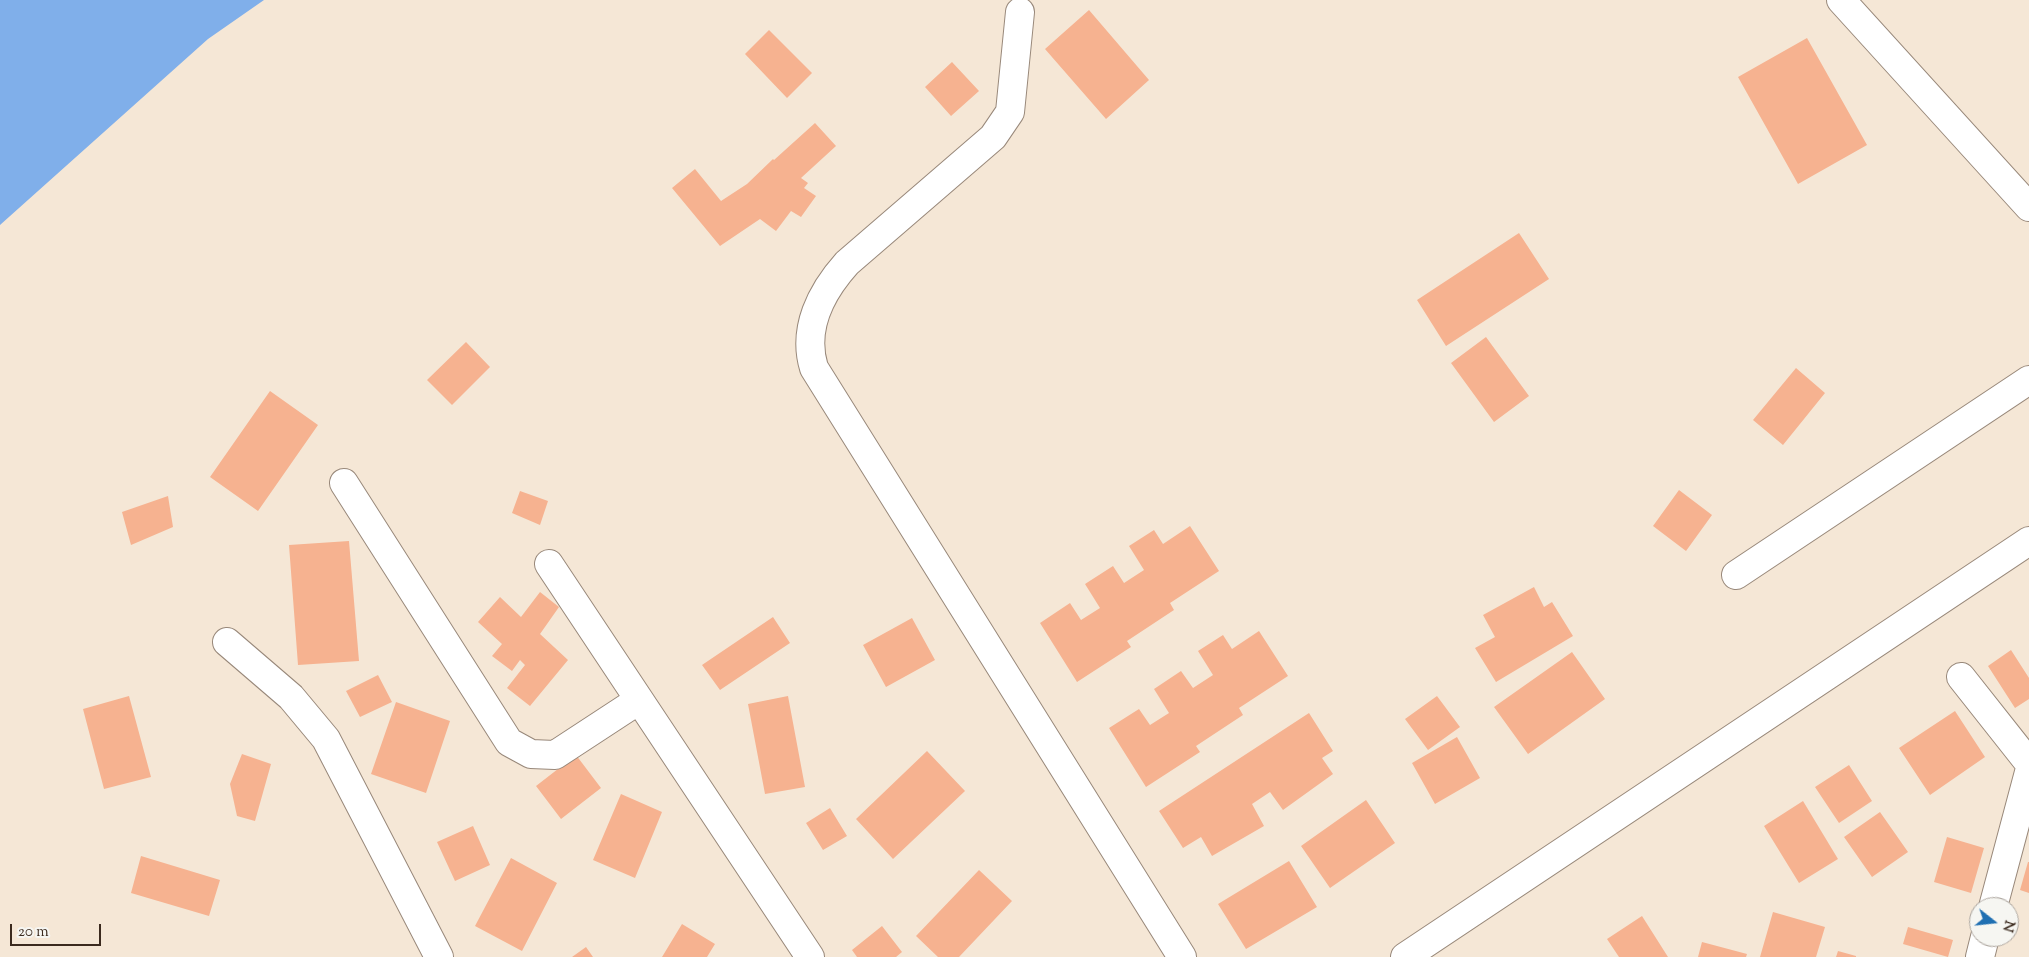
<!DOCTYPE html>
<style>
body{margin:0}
#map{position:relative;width:2029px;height:957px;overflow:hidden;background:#f5e7d6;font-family:"Sorts Mill Goudy",serif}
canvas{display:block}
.north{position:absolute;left:1969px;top:897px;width:50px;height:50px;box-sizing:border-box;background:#f6f6f2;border:1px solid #aba49d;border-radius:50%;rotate:106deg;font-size:14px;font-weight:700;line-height:20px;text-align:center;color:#3b2a1e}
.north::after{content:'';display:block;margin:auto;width:18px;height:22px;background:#1f6fb2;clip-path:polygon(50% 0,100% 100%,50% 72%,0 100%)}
.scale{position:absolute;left:10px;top:924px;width:91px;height:22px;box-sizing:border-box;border:2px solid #3b2a1e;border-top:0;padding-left:6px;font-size:15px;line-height:18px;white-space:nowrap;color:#3b2a1e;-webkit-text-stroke:4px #f6f6f2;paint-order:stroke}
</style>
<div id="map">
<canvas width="2029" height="957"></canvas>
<div class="north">N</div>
<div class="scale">20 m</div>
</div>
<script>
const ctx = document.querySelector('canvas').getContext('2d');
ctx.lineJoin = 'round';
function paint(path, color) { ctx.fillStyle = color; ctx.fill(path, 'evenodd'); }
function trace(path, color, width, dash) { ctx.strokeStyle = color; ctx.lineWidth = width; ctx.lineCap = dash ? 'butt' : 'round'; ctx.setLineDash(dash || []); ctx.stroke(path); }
paint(new Path2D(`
 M0,0h264l-56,39 -208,186z`), '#80afea');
paint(new Path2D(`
 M1089,10l60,70 -43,39 -61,-70z
 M769,30l43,43 -25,25 -42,-44z
 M1807,38l60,107 -69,39 -60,-107z
 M952,62l27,29 -28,25 -26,-29z
 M815,123l21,23 -35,32 7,5 -4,5 12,8 -15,21 -10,-6 -15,20 -16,-12 -40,27 -48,-58 23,-19 26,32 26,-17 26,-25 1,1z
 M1519,233l30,46 -103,67 -29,-46z
 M1486,337l43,59 -35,26 -43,-59z
 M466,342l24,25 -38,38 -25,-25z
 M1796,368l29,25 -42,52 -30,-25z
 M270,391l48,34 -60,86 -48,-34z
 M1679,490l33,25 -26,36 -33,-25z
 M520,491l28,10 -8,24 -28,-12z
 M168,496l5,31 -42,18 -9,-33z
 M1190,526l29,45 -49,32 4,7 -47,31 4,6 -54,35 -37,-59 30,-20 11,17 19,-12 -15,-24 28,-18 11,17 20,-13 -15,-24 25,-16 9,14z
 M349,541l10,120 -61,4 -9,-120z
 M1534,587l10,20 8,-5 21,34 -77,46 -21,-34 20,-11 -12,-22z
 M540,592l19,15 -19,27 28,26 -38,46 -23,-18 18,-23 -5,-5 -8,11 -20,-15 10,-12 -24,-22 22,-25 21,20z
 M773,617l17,26 -70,47 -18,-25z
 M912,618l23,42 -49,27 -23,-42z
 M1259,631l29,45 -49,32 4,7 -47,31 4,6 -54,35 -37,-59 30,-19 11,16 19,-12 -15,-24 27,-18 12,17 20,-13 -15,-24 25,-16 9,14z
 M2011,650l18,28v21l-14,9 -27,-42z
 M1572,652l33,47 -77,55 -34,-47z
 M378,675l14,27 -32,15 -14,-26z
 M129,696l22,81 -47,12 -21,-80z
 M788,696l17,91 -40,7 -17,-90z
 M1437,696l23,31 -32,23 -23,-31z
 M396,702l54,19 -24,72 -55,-19z
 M1955,711l30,46 -55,38 -31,-47z
 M1309,713l24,38 -11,7 11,16 -50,36 -13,-18 -18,12 12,22 -52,30 -11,-19 -18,11 -24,-37z
 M1457,737l23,41 -45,26 -23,-41z
 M927,751l38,40 -72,68 -37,-40z
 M242,754l29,10 -16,57 -18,-5 -7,-32z
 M576,755l25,33 -40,31 -25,-33z
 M1849,765l23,36 -33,22 -24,-36z
 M621,794l41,18 -27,66 -42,-18z
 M1366,800l29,43 -65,45 -29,-42z
 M1803,801l35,58 -39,24 -35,-57z
 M830,808l17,28 -24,14 -17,-27z
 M1880,812l28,40 -36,25 -28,-40z
 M473,826l17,39 -35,16 -18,-39z
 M1947,837l37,11 -13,45 -37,-11z
 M141,856l79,24 -11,36 -78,-23z
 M511,858l46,25 -35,68 -47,-25z
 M1289,861l28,46 -71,42 -28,-45z
 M2028,862h1v31l-9,-3z
 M979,870l33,31 -53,56h-21l-22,-21z
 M1773,912l52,15 -9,30h-56z
 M1642,916l26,41h-49l-12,-18z
 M682,924l33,20 -8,13h-45z
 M882,926l20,26 -6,5h-39l-5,-7z
 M1908,927l45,13 -5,17 -45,-13z
 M1702,942l45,12 -1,3h-48z
 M586,947l7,10h-21z
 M1838,951l18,5v1h-20z`), '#f6b290');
const minor = new Path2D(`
 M1841,0l188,207
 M1020,12l-10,100 -17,25 -146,126c-26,29 -45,66 -33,105l368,589
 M344,483l165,259 22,12 24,1 84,-55
 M549,564l261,393
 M1736,575l293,-195
 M227,642l64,55 35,42 113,218
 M1961,677l68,86
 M1993,907l36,-135
 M1405,957l624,-416
 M1980,957l5,-20`);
trace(minor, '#98887a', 30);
trace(minor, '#fff', 28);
</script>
